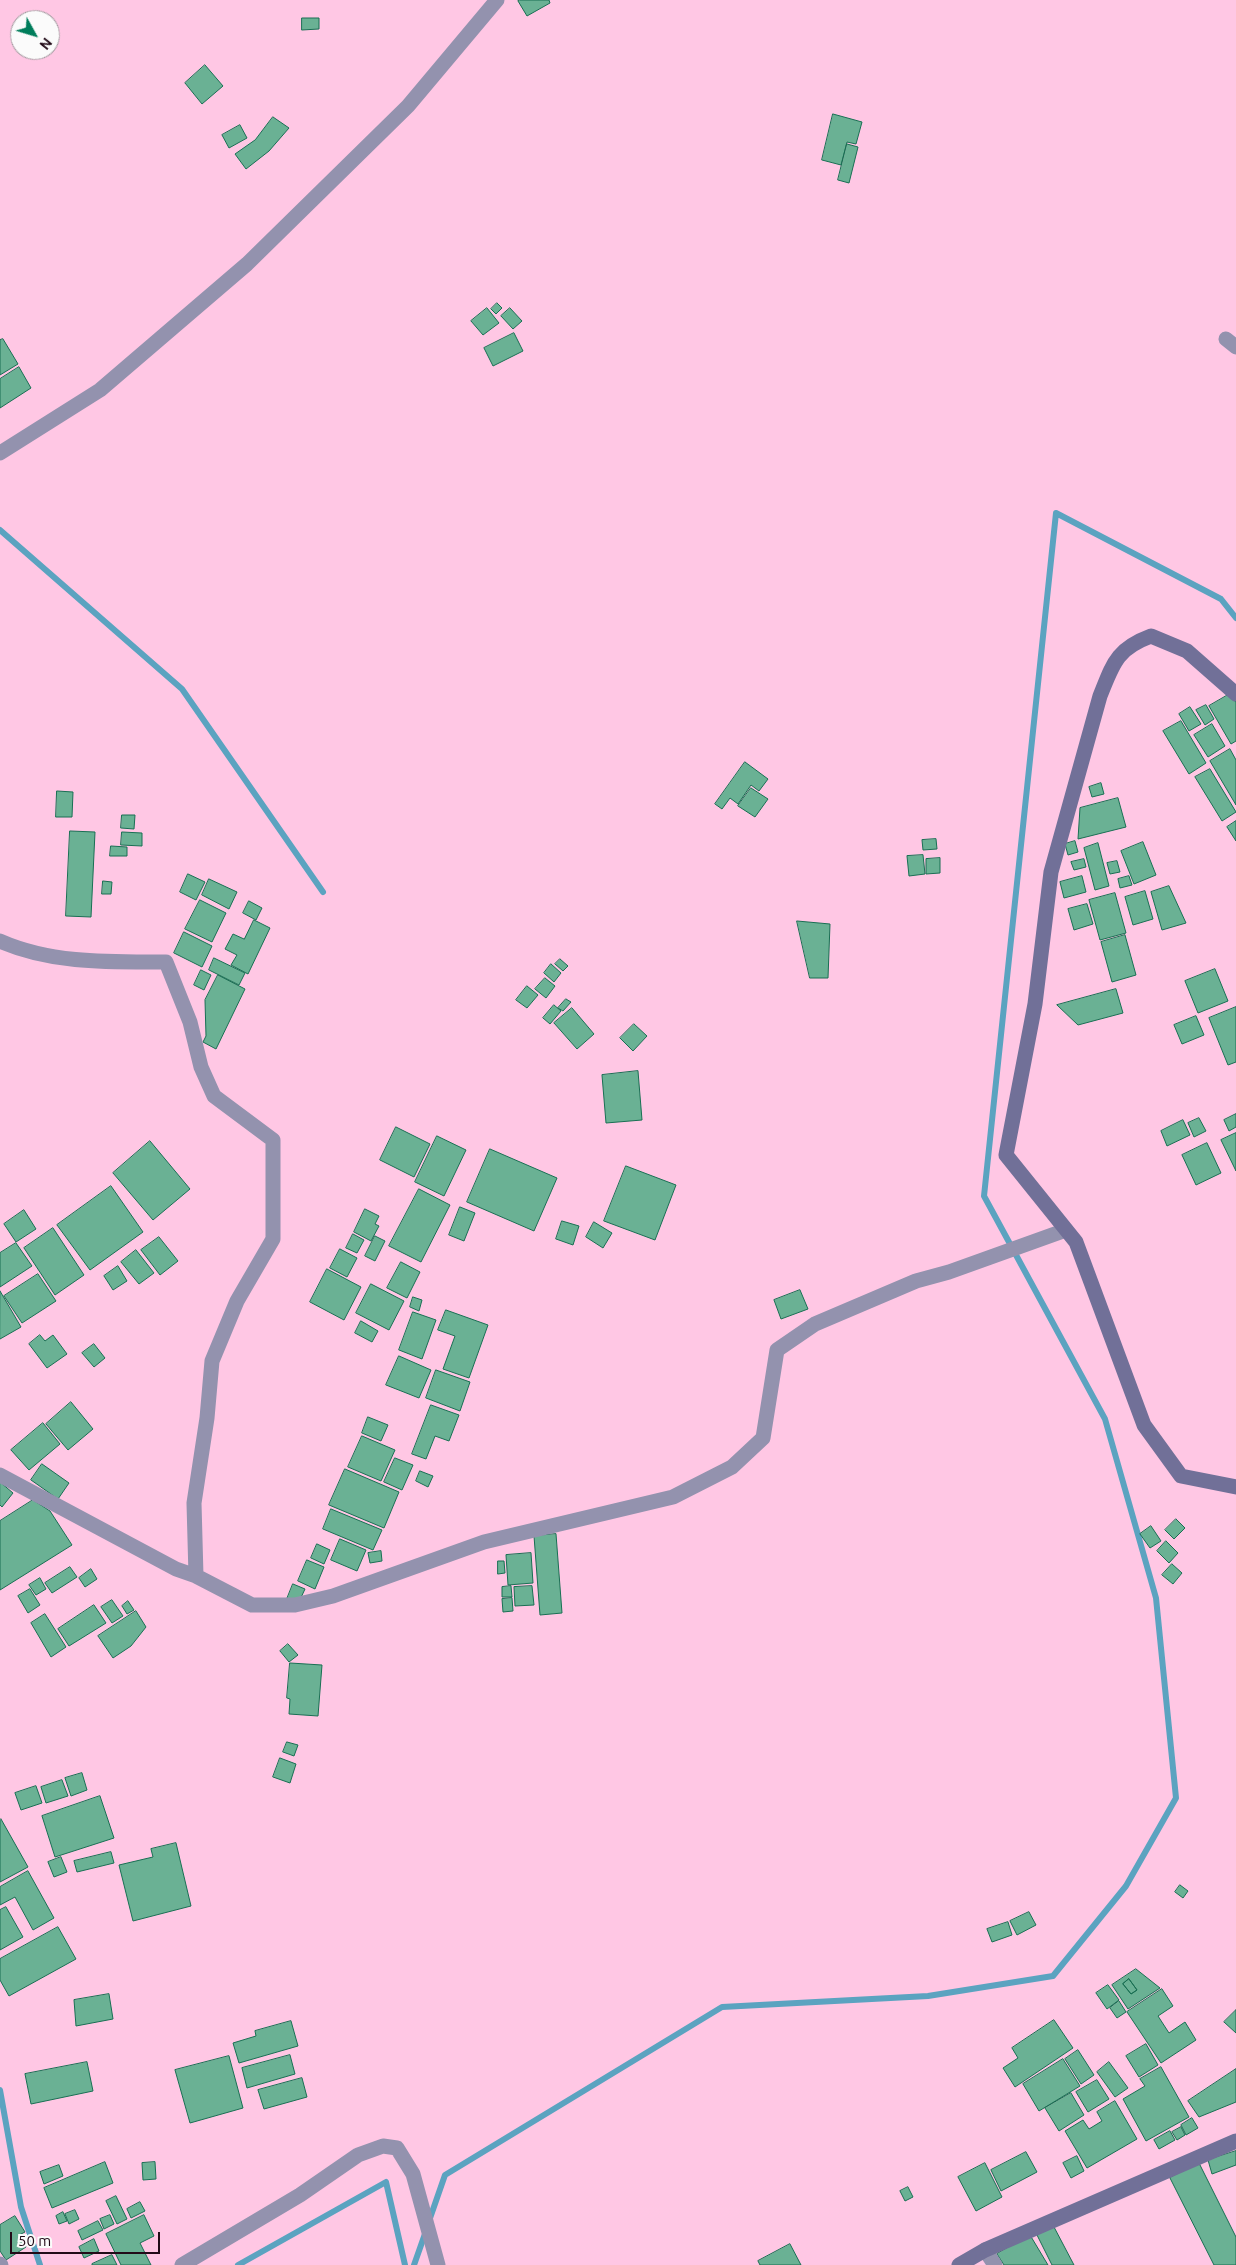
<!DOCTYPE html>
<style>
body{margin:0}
#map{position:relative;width:1236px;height:2265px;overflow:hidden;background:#ffc7e4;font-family:Ubuntu,sans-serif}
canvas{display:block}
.north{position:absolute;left:10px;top:10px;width:50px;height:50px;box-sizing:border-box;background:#fbfbfb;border:1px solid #a49ba0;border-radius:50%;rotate:129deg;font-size:14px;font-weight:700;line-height:20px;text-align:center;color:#220b18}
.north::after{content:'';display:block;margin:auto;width:18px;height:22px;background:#007d5b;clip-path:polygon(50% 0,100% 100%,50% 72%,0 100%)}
.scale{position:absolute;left:10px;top:2232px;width:150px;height:22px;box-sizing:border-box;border:2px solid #220b18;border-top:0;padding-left:6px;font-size:15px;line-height:18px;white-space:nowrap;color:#220b18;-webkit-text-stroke:4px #fbfbfb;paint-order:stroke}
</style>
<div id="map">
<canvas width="1236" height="2265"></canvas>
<div class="north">N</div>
<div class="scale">50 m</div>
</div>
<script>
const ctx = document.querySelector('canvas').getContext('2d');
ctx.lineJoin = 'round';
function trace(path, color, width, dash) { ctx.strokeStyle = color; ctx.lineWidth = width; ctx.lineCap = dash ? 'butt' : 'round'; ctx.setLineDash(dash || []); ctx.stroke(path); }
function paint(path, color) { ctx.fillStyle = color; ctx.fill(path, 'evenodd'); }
trace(new Path2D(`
 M0,530l182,159 141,203
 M0,2090l21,117 19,58
 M429,2221l16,-46 277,-168 206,-11 125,-20 73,-90 50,-88 -20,-200 -51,-179 -121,-223 72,-683 165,86 15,19
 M238,2265l148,-83 19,83
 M414,2265l12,-34`), '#5ba3c0', 6);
const building = new Path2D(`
 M520,0h29l1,3 -23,13 -9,-15z
 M302,18h17v11l-17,1z
 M205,65l18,21 -21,18 -17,-21z
 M833,114l29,8 -6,22 -9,-2 -6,23 -19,-5z
 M273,117l16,11 -20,23 -23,18 -11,-15 20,-14z
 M240,125l7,13 -18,10 -7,-13z
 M847,144l11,3 -9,36 -11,-3z
 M497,303l5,5 -6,6 -5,-5z
 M487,308l12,15 -16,12 -12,-14z
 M510,308l12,13 -9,8 -12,-13z
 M514,333l9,18 -30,15 -9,-18z
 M3,339l15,25 -18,11v-35z
 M19,367l12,21 -31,20v-29z
 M1228,695l8,7v39l-5,3 -22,-38z
 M1206,705l8,14 -9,6 -9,-15z
 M1190,707l11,17 -12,7 -10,-17z
 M1181,721l25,42 -17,11 -26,-43z
 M1212,724l13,22 -17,11 -14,-22z
 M1230,749l6,11v45l-26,-44z
 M745,762l23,17 -9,12 -8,-6 -13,19 -8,-6 -8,11 -7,-5z
 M1210,769l26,43 -14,9 -27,-44z
 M1101,783l3,11 -12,3 -3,-10z
 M751,788l17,11 -13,18 -17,-11z
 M57,791l16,1 -1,25h-16z
 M1118,798l8,29 -48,12 2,-31z
 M122,815h13l-1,14 -13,-1z
 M1236,821v20l-9,-14z
 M70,831l25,1 -4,85 -25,-1z
 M122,832l20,1v13l-21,-1z
 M936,839l1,10 -14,1 -1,-10z
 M1075,841l3,11 -10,3 -3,-11z
 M1143,842l13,33 -22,9 -13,-33z
 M1098,843l11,43 -14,4 -11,-42z
 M111,846l16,1v9h-17z
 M923,855l2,19 -16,2 -2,-20z
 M940,858v15l-14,1v-15z
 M1084,859l2,8 -12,3 -3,-8z
 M1117,861l3,11 -10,2 -3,-11z
 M188,874l17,8 -9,18 -16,-8z
 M1082,876l4,16 -22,6 -4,-16z
 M1129,876l3,9 -12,3 -2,-9z
 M209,879l28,13 -8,17 -27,-14z
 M103,881l9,1 -1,12h-9z
 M1169,886l17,37 -24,7 -11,-38z
 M1145,891l8,28 -20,6 -8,-28z
 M1115,893l11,40 -26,7 -11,-40z
 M200,900l26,13 -14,29 -27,-13z
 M249,901l13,7 -6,12 -13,-7z
 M1087,904l6,20 -19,6 -6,-21z
 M254,920l16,8 -22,46 -17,-9 6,-10 -12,-6 8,-15 11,5z
 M797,921l33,3 -2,54h-18z
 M184,932l28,14 -10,21 -28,-14z
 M1125,935l11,40 -24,7 -11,-40z
 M214,958l31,15 -6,12 -30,-15z
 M560,959l8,7 -5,5 -8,-7z
 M551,964l10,9 -7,9 -10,-9z
 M1215,969l13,32 -30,12 -13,-32z
 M201,970l10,5 -7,15 -10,-5z
 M218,975l27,14 -29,60 -13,-7 3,-6 -1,-36z
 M545,978l10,8 -9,12 -11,-9z
 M527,986l11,9 -11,13 -11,-8z
 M1116,989l7,24 -45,12 -21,-20z
 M566,999l5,3 -8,9 -5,-3z
 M554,1005l7,6 -11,13 -7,-6z
 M1236,1007v55l-8,3 -19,-47z
 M572,1008l22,26 -17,15 -23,-26z
 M1196,1016l8,19 -22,9 -8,-19z
 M634,1024l13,12 -14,15 -13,-13z
 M638,1071l4,49 -36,3 -4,-48z
 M1236,1114v13l-7,4 -5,-11z
 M1199,1118l7,13 -12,6 -6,-14z
 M1183,1120l7,15 -23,11 -6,-15z
 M396,1127l34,17 -16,33 -34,-17z
 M1236,1133v38l-15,-31z
 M437,1136l29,14 -22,46 -29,-14z
 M150,1141l40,48 -37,31 -40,-47z
 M1207,1143l14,30 -25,12 -14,-30z
 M490,1149l67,29 -23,53 -67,-29z
 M626,1166l50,19 -21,55 -51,-19z
 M111,1186l32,46 -53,38 -33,-45z
 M419,1189l31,16 -29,57 -32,-16z
 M460,1207l15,6 -11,28 -15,-6z
 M365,1209l14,7 -4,8 4,2 -8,15 -17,-9z
 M24,1210l12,19 -20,13 -12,-18z
 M562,1221l17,5 -6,19 -17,-6z
 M594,1222l18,11 -9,15 -17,-11z
 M53,1228l31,47 -29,20 -31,-47z
 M353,1234l11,6 -7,13 -11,-5z
 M375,1236l10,5 -10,20 -10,-5z
 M159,1237l19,24 -18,14 -19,-25z
 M16,1243l16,23 -32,21v-34z
 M340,1249l17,9 -10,19 -17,-9z
 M136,1250l18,23 -15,11 -18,-22z
 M401,1262l19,10 -13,26 -20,-10z
 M118,1266l9,15 -14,9 -9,-14z
 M327,1269l34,18 -17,33 -34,-18z
 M38,1274l18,27 -34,22 -18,-27z
 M371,1284l33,17 -15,29 -33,-17z
 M800,1290l8,19 -27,10 -7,-19z
 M0,1291l21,36 -21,12z
 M413,1297l9,3 -3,11 -9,-4z
 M446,1310l42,15 -19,53 -26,-9 12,-33 -17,-6z
 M413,1312l23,8 -14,39 -23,-9z
 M361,1321l17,10 -6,11 -17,-9z
 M40,1335l5,6 8,-6 14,19 -20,14 -18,-24z
 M94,1344l11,14 -11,9 -12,-14z
 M399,1356l32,14 -12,28 -33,-13z
 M436,1370l34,12 -10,29 -34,-13z
 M71,1402l22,27 -25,21 -22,-26z
 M431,1405l28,10 -10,26 -14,-5 -9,23 -14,-5z
 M368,1417l20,8 -7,16 -19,-8z
 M43,1423l17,21 -31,26 -18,-20z
 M362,1436l33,14 -14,31 -33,-14z
 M395,1458l18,7 -11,25 -18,-8z
 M42,1464l27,19 -11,16 -27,-19z
 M345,1469l54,23 -15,36 -55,-23z
 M420,1471l13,5 -5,11 -12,-6z
 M0,1482l13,11 -11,14 -2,-2z
 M33,1500l17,11 22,34 -72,45v-69z
 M331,1509l51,21 -9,20 -50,-21z
 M1176,1519l9,9 -11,11 -9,-9z
 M1151,1526l10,15 -11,7 -10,-14z
 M556,1534l6,79 -22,2 -6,-79z
 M340,1539l26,11 -9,21 -26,-11z
 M1166,1541l12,12 -9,10 -12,-12z
 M317,1544l13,6 -6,14 -13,-6z
 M381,1551l1,10 -12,2 -2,-10z
 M531,1553l2,30 -25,2 -2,-30z
 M307,1560l17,7 -9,22 -17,-8z
 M498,1561h6l1,12 -7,1z
 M1172,1564l10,9 -9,11 -11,-9z
 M70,1567l7,10 -25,16 -7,-10z
 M91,1569l6,10 -12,8 -6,-9z
 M40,1578l6,11 -10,6 -7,-10z
 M293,1584l12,5 -7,15 -11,-5z
 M511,1586l1,11h-10v-10z
 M532,1586l2,19 -19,1 -1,-19z
 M30,1589l10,16 -12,8 -10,-17z
 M512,1598l1,13 -10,1 -1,-13z
 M112,1600l11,16 -11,7 -11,-16z
 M128,1601l6,9 -7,4 -5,-8z
 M94,1605l12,18 -37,23 -11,-17z
 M136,1611l10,16 -15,19 -18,12 -15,-22z
 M45,1614l21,33 -15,10 -20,-34z
 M288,1644l10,11 -9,7 -9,-11z
 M290,1663l32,2 -4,51 -29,-2 1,-15 -3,-1z
 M287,1742l11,3 -4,11 -11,-4z
 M280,1758l16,6 -6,19 -17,-6z
 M82,1773l5,17 -16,6 -6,-18z
 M62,1780l6,16 -22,7 -5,-16z
 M36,1786l6,17 -21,7 -6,-17z
 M100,1796l14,42 -59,19 -13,-41z
 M1,1819l27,48 -28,15v-62z
 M176,1843l15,63 -58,15 -14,-56 34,-8 -2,-8z
 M111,1852l3,11 -37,9 -3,-11z
 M61,1857l6,15 -13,5 -6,-15z
 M28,1871l26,47 -21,12 -18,-33 -15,8v-18z
 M1180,1885l8,6 -5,7 -8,-6z
 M6,1907l17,30 -23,13v-40z
 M1029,1912l7,13 -19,10 -7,-14z
 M1008,1922l4,13 -20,7 -5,-13z
 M58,1927l18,32 -67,37 -9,-16v-21z
 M1136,1969l24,19 -32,21 -16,-24zM1129,1979l8,11 -6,4 -8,-10z
 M1129,1979l8,11 -6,4 -8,-10z
 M1108,1985l11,15 -12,9 -11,-16z
 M1162,1989l11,17 -15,10 11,17 16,-11 11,18 -35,23 -34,-51z
 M109,1994l4,25 -37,7 -2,-26z
 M1119,2001l7,11 -9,6 -7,-10z
 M1236,2010v23l-12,-11z
 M1054,2020l19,28 -58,39 -12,-19 15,-10 -6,-10z
 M291,2021l7,25 -59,17 -6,-20 23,-7 -1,-5z
 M1146,2044l12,21 -19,12 -13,-21z
 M1078,2050l16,25 -13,9 -16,-25z
 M290,2055l5,19 -48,14 -5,-20z
 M229,2056l14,52 -53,15 -15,-53z
 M1063,2059l17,27 -41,25 -16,-27z
 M87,2062l6,29 -62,13 -6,-30z
 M1109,2062l19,26 -13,9 -18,-25z
 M1161,2067l28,50 -43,24 -23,-42 22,-13 -5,-7z
 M1236,2069v33l-37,15 -11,-16z
 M302,2078l5,19 -43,12 -6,-19z
 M1097,2080l12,19 -21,13 -12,-20z
 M1071,2093l13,22 -25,16 -14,-23z
 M1115,2101l22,38 -50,29 -22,-37 18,-11 6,9 13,-8 -5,-9z
 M1192,2118l6,10 -12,7 -5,-10z
 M1181,2127l4,8 -8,5 -5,-8z
 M1170,2131l5,9 -16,9 -5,-9z
 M1236,2151v14l-24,9 -4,-14z
 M1026,2152l11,20 -36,19 -10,-21z
 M1077,2156l7,15 -13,7 -8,-15z
 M105,2162l8,21 -61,25 -8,-20z
 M155,2162l1,17 -13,1 -1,-17z
 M985,2163l17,34 -26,14 -18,-34z
 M1199,2163l37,74v28h-22l-44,-87z
 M59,2165l4,11 -19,8 -4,-12z
 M908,2187l5,10 -8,4 -5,-10z
 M116,2196l11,23 -10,5 -11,-23z
 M140,2202l5,9 -14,7 -4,-9z
 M75,2210l4,9 -10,5 -4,-10z
 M63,2212l4,9 -8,3 -3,-8z
 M110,2215l4,9 -10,5 -4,-10z
 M144,2215l10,21 -14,7 11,22h-30l-15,-31z
 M15,2216l10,16 -6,3 7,12 -20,13 -6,-9v-26z
 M98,2221l5,9 -21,10 -4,-9z
 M1054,2227l20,38h-22l-15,-30z
 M1030,2235l18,30h-44l-7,-11z
 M94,2239l5,12 -15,7 -5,-11z
 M790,2244l11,21h-41l-2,-4z
 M112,2255l5,10h-25v-1z`);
paint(building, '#6ab194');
trace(building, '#196f53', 1);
trace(new Path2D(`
 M1226,339l10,8
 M0,453l100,-63 147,-126 161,-158 89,-106
 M0,941c52,23 110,21 166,21l24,60 11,45 13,29 59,44v99l-36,62 -25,60 -5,57 -13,85 2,73
 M0,1475l176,94 20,7 56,29h43l38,-9 151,-54 189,-45 59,-30 31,-29 14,-88 38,-26 101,-43 33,-9 117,-42
 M985,2250l10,15
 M0,2264l1,1
 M182,2265l118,-70 58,-40 25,-9 14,2 16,26 25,91`), '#9392ae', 15);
trace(new Path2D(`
 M1236,694l-49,-43 -36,-15c-35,13 -38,28 -51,60l-49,176 -16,132 -29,151 70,87 68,183 37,51 55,11
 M959,2265l26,-15 251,-109`), '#717098', 15);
</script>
